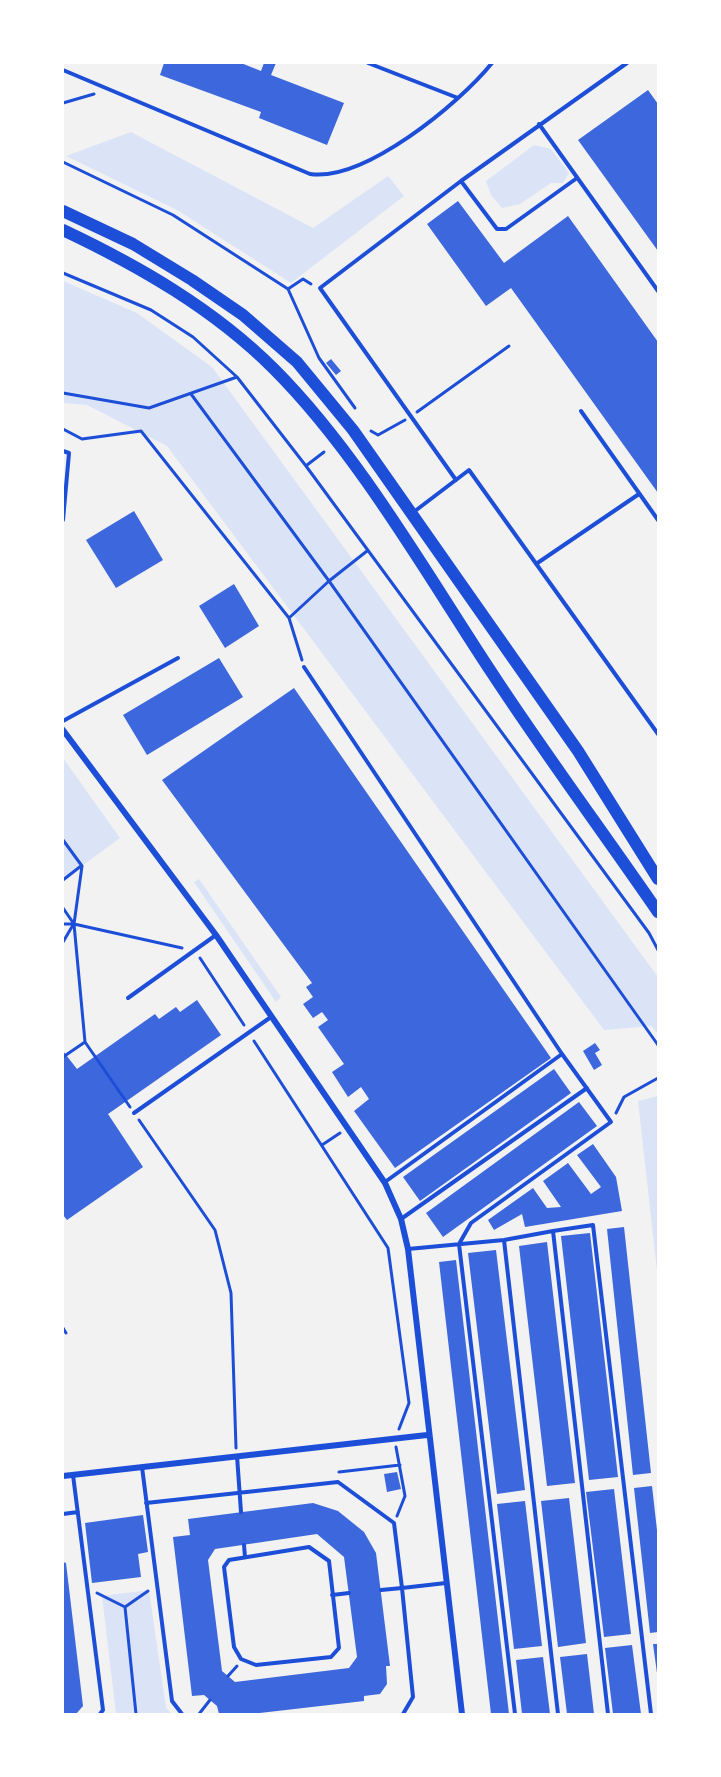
<!DOCTYPE html>
<style>
body{margin:0}
#map{position:relative;width:721px;height:1777px;overflow:hidden;background:#f2f2f2;font-family:Overpass,sans-serif}
canvas{display:block}
.frame{position:absolute;inset:0;border:64px solid #fff;pointer-events:none}
</style>
<div id="map">
<canvas width="721" height="1777"></canvas>
<div class="frame"></div>
</div>
<script>
const ctx = document.querySelector('canvas').getContext('2d');
ctx.lineJoin = 'round';
function paint(path, color) { ctx.fillStyle = color; ctx.fill(path, 'evenodd'); }
function trace(path, color, width, dash) { ctx.strokeStyle = color; ctx.lineWidth = width; ctx.lineCap = dash ? 'butt' : 'round'; ctx.setLineDash(dash || []); ctx.stroke(path); }
paint(new Path2D(`
 M131,132l182,96 75,-52 16,20 -113,87 -114,-73 -111,-54z
 M534,145l17,4 18,24 -6,10h-12l-31,21 -18,4 -11,-13 -5,-14z
 M63,281l74,32 75,54 446,610v57l-7,-8 -47,4 -437,-584 -80,-41 -24,-2z
 M63,758l57,80 -57,42z
 M199,879l82,118 -5,5 -82,-120z
 M658,1096v184l-20,-179z
 M149,1590l17,118 6,6h-56l-14,-118z`), '#dbe4f7');
paint(new Path2D(`
 M164,63h77l20,8 3,-8h12l-5,12 73,28 -17,42 -68,-27 2,-6 -101,-37z
 M648,90l10,14v147l-80,-111z
 M458,201l46,62 64,-47 90,126v151l-147,-205 -25,18 -59,-82z
 M331,359l10,12 -5,4 -10,-12z
 M134,511l29,49 -47,28 -30,-48z
 M234,584l25,42 -34,22 -26,-42z
 M219,658l24,39 -96,58 -24,-40z
 M294,688l257,370 -156,110 -41,-57 15,-12 -8,-12 -13,10 -16,-25 12,-8 -26,-37 10,-7 -6,-8 -9,6 -10,-14 10,-7 -7,-10 6,-4 -150,-203z
 M197,1000l24,35 -113,79 35,53 -76,53 -4,-5v-164l14,18 78,-55 4,5 17,-12 4,5z
 M595,1043l5,7 -5,3 7,12 -8,5 -11,-19z
 M554,1069l17,24 -151,108 -17,-24z
 M579,1102l18,24 -154,111 -17,-24z
 M593,1144l23,33 6,34 -97,16 -3,-13 -28,16 -6,-10 45,-32 14,20 14,-1 -18,-26 25,-18 23,31 10,-7 -24,-32z
 M624,1227l27,246 -18,2 -26,-246z
 M590,1233l28,244 -29,3 -28,-244z
 M547,1242l28,241 -28,3 -28,-240z
 M496,1250l29,240 -28,4 -29,-241z
 M456,1260l53,454h-18l-52,-452z
 M397,1472l4,17 -14,3 -3,-18z
 M652,1486l6,53v93l-8,1 -16,-145z
 M614,1489l17,145 -27,3 -18,-145z
 M569,1498l17,145 -28,4 -17,-146z
 M525,1501l17,145 -28,3 -17,-145z
 M313,1503l25,8 26,21 12,21 14,113h-4l1,18 -7,10 -16,2v5l-113,13h-32l-2,-8 -13,-11 -12,1 -19,-159 17,-2 -2,-16zM317,1534l27,23 13,100 -8,11 -114,14 -13,-11 -14,-111 7,-11z
 M143,1515l5,37 -10,2 3,23 -49,6 -7,-60z
 M63,1562l3,1 17,143 -7,8h-13z
 M653,1644h5v29h-1z
 M632,1645l9,69h-28l-8,-66z
 M587,1654l7,60h-27l-7,-57z
 M543,1657l7,57h-28l-6,-54z`), '#3d67dc');
trace(new Path2D(`
 M63,103l31,-9
 M63,162l110,53 115,74 15,-10 8,5
 M63,273l88,37 42,27 44,40 69,89 343,467 9,17
 M288,289l31,69 36,50
 M63,393l86,15 88,-31
 M191,394l138,187 329,464
 M417,412l92,-66
 M63,429l19,10 59,-8 148,187 13,42
 M371,431l7,4 27,-15
 M307,465l17,-13
 M289,618l40,-37 38,-30
 M63,840l19,26 -8,58
 M63,880l18,-14
 M63,908l11,16 108,24
 M63,924h11l11,118
 M63,942l10,-17
 M200,958l44,67
 M254,1041l134,207 21,155 -10,26
 M63,1057l22,-15 45,65
 M616,1113l8,-16 34,-19
 M139,1120l76,110 16,63 5,155
 M322,1145l18,-12
 M63,1328l3,5
 M396,1447l9,49 -8,20
 M339,1472l61,-7
 M97,1593l28,14
 M228,1676l9,-10
 M136,1714l-11,-107 23,-16
 M199,1714l11,-14`), '#1d4ed8', 3);
trace(new Path2D(`
 M368,63l90,35
 M63,70l247,104c54,8 149,-70 182,-111
 M539,124l119,167
 M461,181l36,48h9l71,-51
 M581,411l77,109
 M63,451l6,2 -6,67
 M456,480l-136,-192 141,-107 166,-118
 M415,511l54,-41 189,264
 M536,564l103,-70
 M304,667l258,387 49,68 -140,101 -12,21 56,470
 M63,721l115,-63
 M128,998l88,-63
 M134,1113l137,-96
 M385,1182l177,-128
 M401,1219l186,-131
 M553,1231l40,-6 58,489
 M504,1240l54,474
 M408,1249l96,-9 49,-9 55,483
 M237,1456l4,56
 M142,1467l30,234 10,13
 M73,1475l30,235 -3,4
 M146,1503l192,-21 56,41 8,65 44,-5
 M63,1514l15,-2
 M244,1545l1,12
 M309,1547l20,14 10,87 -8,9 -75,8 -15,-6 -7,-12 -10,-80 5,-7z
 M381,1590l21,-2 11,109 -10,17
 M332,1595l17,-2`), '#1d4ed8', 4);
trace(new Path2D(`
 M63,730l153,205 169,248 16,36 7,30 54,465
 M63,1476l364,-41`), '#1d4ed8', 6);
trace(new Path2D(`
 M63,211l70,33 59,36 51,35 54,47 56,68 225,321 80,128
 M63,230c76,36 151,79 211,139 84,84 152,204 218,304 53,81 111,159 166,239`), '#1d4ed8', 12);
</script>
